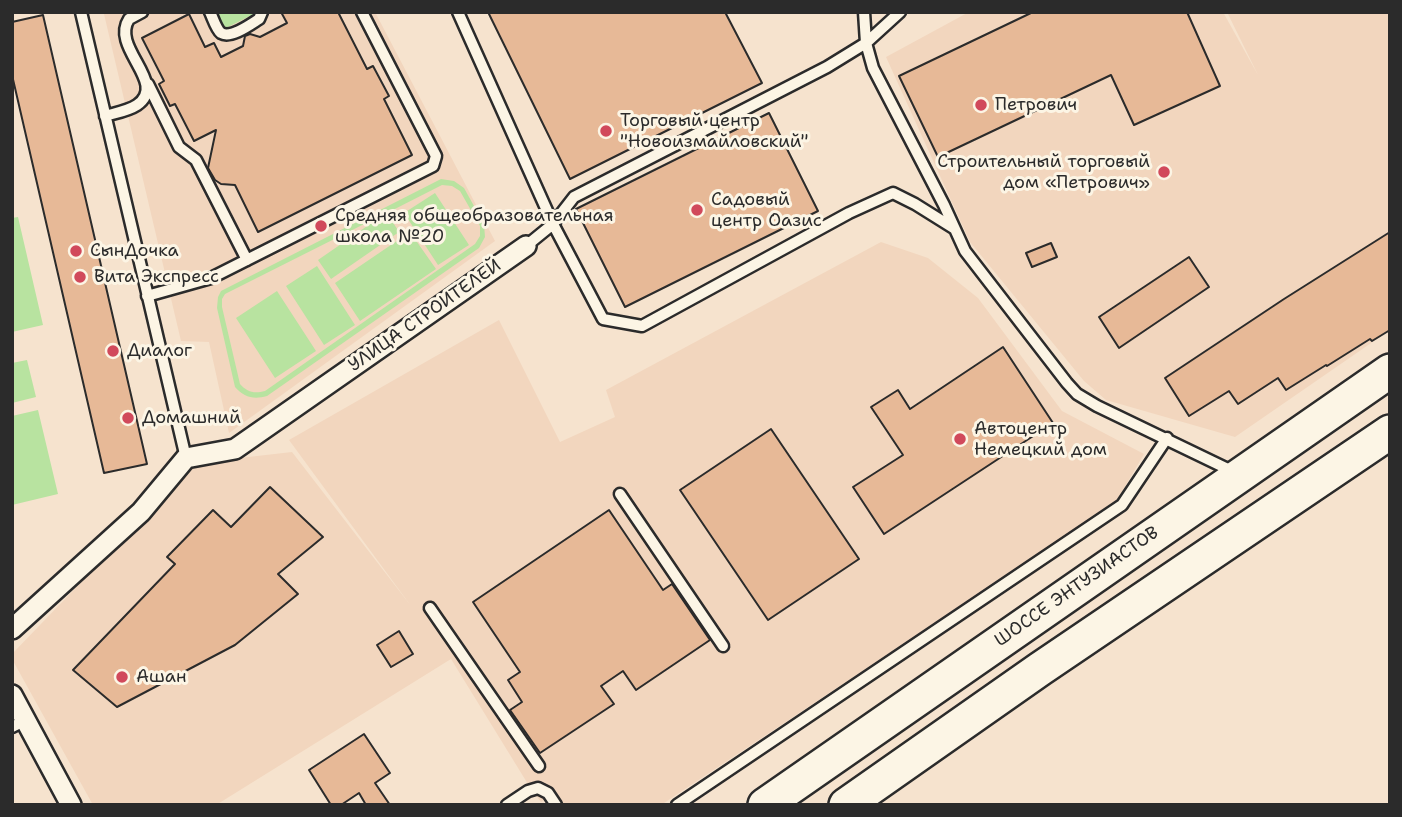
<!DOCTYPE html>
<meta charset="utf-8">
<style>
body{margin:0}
#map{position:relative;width:1402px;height:817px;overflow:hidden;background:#f6e3ce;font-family:"Shantell Sans",sans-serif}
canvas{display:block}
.frame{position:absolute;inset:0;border:14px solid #2b2b2b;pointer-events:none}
</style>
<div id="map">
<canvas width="1402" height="817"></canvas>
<div class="frame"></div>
</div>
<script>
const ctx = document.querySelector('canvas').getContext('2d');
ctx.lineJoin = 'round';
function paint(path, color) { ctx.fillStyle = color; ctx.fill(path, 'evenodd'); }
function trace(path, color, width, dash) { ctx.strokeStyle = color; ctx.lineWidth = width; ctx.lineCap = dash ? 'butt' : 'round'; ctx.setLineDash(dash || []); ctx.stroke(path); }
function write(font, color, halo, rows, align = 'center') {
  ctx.font = font + ' "Shantell Sans",sans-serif'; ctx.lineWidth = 6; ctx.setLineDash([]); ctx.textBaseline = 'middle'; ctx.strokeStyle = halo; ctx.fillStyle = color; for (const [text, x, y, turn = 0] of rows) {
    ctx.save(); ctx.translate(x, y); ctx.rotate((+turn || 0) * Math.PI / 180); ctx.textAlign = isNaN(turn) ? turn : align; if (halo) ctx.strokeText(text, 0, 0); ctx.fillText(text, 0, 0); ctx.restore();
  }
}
paint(new Path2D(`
 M108,12h267l120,229 -266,192 -20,-91 -28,-1 -77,-327z
 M969,12h254l35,63 -31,-63h163v318l-155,107 -129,-37 -22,-19 -114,-139 -84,-185z
 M881,242l47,16 50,40 84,113 82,43 -28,48 -455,303h-97l-9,-12 -14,9 -10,-13 -80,-130 -235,146h-123l-81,-146v-5l184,-191 96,-11 119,154 -122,-166 210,-120 61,122 55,-25 -9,-27z`), '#f2d6be');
paint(new Path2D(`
 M216,12h40v1l-32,16z
 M441,179l13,2 10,7 20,36 1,13 -6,11 -212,148c-14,4 -23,1 -32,-9l-18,-79 1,-11 3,-6zM442,185l10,1 8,5 20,35v10l-5,8 -210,147c-11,3 -18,1 -25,-7l-18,-77v-8l3,-5 161,-81 -68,47 13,19 68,-47 -12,-19z
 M435,193l34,52 -31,20 -34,-52z
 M18,217l25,108 -31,7v-114z
 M410,232l26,37 -76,52 -25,-38z
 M317,266l38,59 -31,20 -38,-59z
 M277,291l39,60 -41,27 -39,-60z
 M27,360l9,37 -24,6v-40z
 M38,410l20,84 -46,11v-89z`), '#b8e3a0');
const building = new Path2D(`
 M281,12h57l29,57 6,-3 16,30 -5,3 28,56 -154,77 -23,-47 -14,-1 -6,-4 -7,-12 8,-38 -22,11 -19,-37 -5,2 -11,-22 5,-3 -22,-43 47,-24 16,33 9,-4 7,14 22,-11 2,-10 5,-2 10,3 27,-14z
 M488,12h237l37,71 -192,96z
 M1033,12h154l33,74 -86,39 -23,-50 -173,82 -39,-81z
 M43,15l104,449 -43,9 -92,-398v-53z
 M769,113l49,98 -193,96 -49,-98z
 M1390,232v98l-18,11 -2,-2 -43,27 -1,-1 -40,25 -8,-12 -40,26 -9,-13 -40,25 -24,-38 119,-79z
 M1051,243l6,14 -25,10 -6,-14z
 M1189,257l20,30 -90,61 -20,-31z
 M1003,347l50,76 -169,111 -31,-47 50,-32 -32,-48 27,-17 12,19z
 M771,429l88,130 -91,61 -88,-130z
 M270,487l53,50 -45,37 20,20 -63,51 -118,62 -44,-37 102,-106 -8,-7 46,-47 18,17z
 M609,510l54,80 9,-6 38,56 -74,50 -13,-19 -22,15 13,18 -74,49 -30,-43 12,-8 -14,-22 12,-8 -47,-70z
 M399,631l14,23 -22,13 -14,-22z
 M364,734l26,39 -15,10 15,22h-24l-7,-12 -18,12h-10l-22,-35z`);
paint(building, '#e7b997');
trace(building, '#2b2b2b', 2);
const service = new Path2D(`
 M81,12l105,446
 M210,12c3,6 6,17 11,21 10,6 30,-9 38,-14l3,-7
 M458,12l95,212 50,95 39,7 207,-113 44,-20 22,11 40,25
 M864,12l2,31 7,25 71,137 21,46 102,132 10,11 20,12 137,66
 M148,84l31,63 17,13 51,100
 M105,116c10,-3 23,-5 32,-11 32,-22 -27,-57 -8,-86l13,-7
 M526,246l27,-22 21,-27 253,-130 39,-24 34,-31
 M147,296l64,-18 222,-112 3,-10 -74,-144
 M620,494l103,152
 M430,608l109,158
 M12,727l14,-7
 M507,805l21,-14 10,-3 10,5 8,12
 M677,805l445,-300 45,-67`);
const minor = new Path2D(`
 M12,629l129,-117 45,-54 49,-9 291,-203
 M12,695l59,110`);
const trunk = new Path2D(`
 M765,805l625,-434
 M846,805l194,-136 350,-237`);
trace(service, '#2b2b2b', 15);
trace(minor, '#2b2b2b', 24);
trace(trunk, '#2b2b2b', 38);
trace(service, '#fcf5e5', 10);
trace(minor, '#fcf5e5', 19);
trace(trunk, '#fcf5e5', 33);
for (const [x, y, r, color] of [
 [981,105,7,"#d1495b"],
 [606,131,7,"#d1495b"],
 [1164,172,7,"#d1495b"],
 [697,210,7,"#d1495b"],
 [321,226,7,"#d1495b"],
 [76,251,7,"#d1495b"],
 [80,277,7,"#d1495b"],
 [113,351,7,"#d1495b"],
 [128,418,7,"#d1495b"],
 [960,439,7,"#d1495b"],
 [122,677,7,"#d1495b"]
]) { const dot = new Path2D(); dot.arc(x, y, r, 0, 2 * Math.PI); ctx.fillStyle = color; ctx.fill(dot); trace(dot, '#fcf5e5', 2.5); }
write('18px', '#2b2b2b', '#fcf5e5', [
 ["Петрович",995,105],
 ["Торговый центр",620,121],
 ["\"Новоизмайловский\"",620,142],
 ["Строительный торговый",1150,162,"right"],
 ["дом «Петрович»",1150,183,"right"],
 ["Садовый",711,200],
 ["центр Оазис",711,221],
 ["Средняя общеобразовательная",335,216],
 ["школа №20",335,237],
 ["СынДочка",90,251],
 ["Вита Экспресс",94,277],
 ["Диалог",127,351],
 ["Домашний",142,418],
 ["Автоцентр",974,429],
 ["Немецкий дом",974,450],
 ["Ашан",136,677]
], 'left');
write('18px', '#2b2b2b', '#fcf5e5', [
 ["УЛИЦА СТРОИТЕЛЕЙ",425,316,-35],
 ["ШОССЕ ЭНТУЗИАСТОВ",1077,587,-35]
]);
</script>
